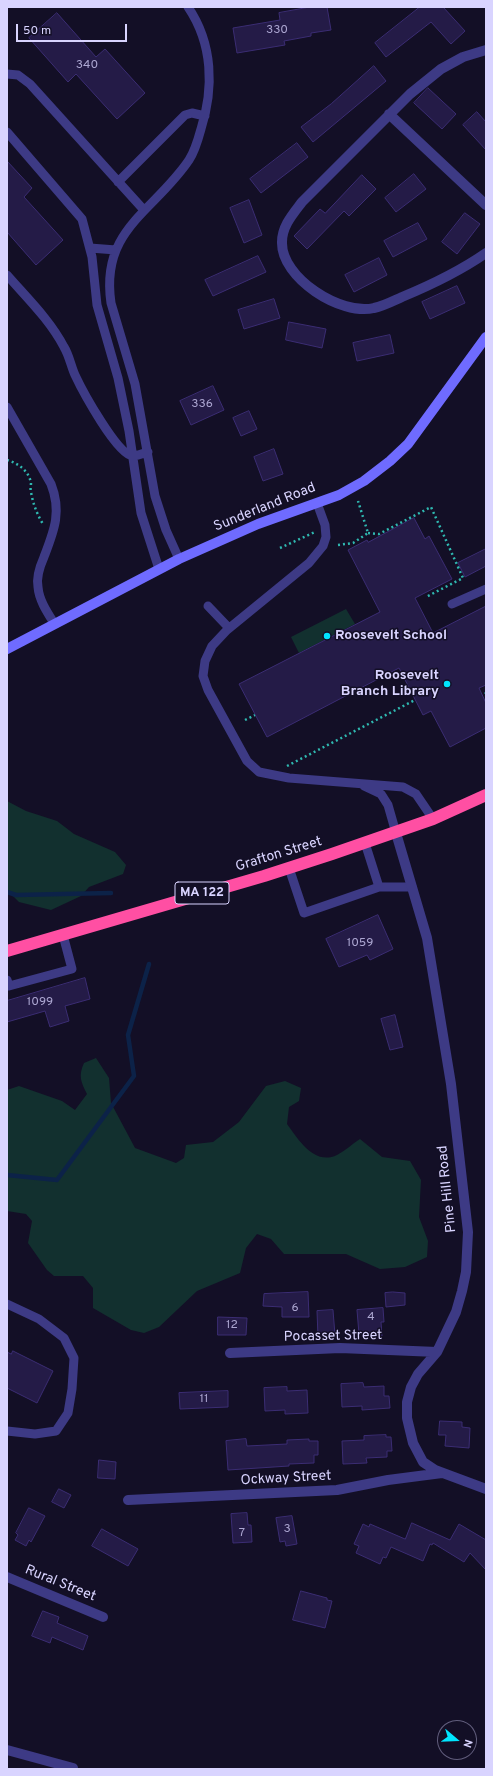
<!DOCTYPE html>
<style>
body{margin:0}
#map{position:relative;width:493px;height:1776px;overflow:hidden;background:#130f26;font-family:Overpass,sans-serif}
canvas{display:block}
.frame{position:absolute;inset:0;border:8px solid #d9d4ff;pointer-events:none}
.north{position:absolute;left:437px;top:1720px;width:40px;height:40px;box-sizing:border-box;background:#130f26;border:1px solid #625e7d;border-radius:50%;rotate:109deg;font-size:11px;font-weight:700;line-height:16px;text-align:center;color:#d9d4ff}
.north::after{content:'';display:block;margin:auto;width:14px;height:18px;background:#00e5ff;clip-path:polygon(50% 0,100% 100%,50% 72%,0 100%)}
.scale{position:absolute;left:16px;top:24px;width:111px;height:18px;box-sizing:border-box;border:2px solid #d9d4ff;border-top:0;padding-left:5px;font-size:12px;line-height:14px;white-space:nowrap;color:#d9d4ff;-webkit-text-stroke:3px #130f26;paint-order:stroke}
</style>
<div id="map">
<canvas width="493" height="1776"></canvas>
<div class="frame"></div>
<div class="north">N</div>
<div class="scale">50 m</div>
</div>
<script>
const ctx = document.querySelector('canvas').getContext('2d');
ctx.lineJoin = 'round';
function paint(path, color) { ctx.fillStyle = color; ctx.fill(path, 'evenodd'); }
function trace(path, color, width, dash) { ctx.strokeStyle = color; ctx.lineWidth = width; ctx.lineCap = dash ? 'butt' : 'round'; ctx.setLineDash(dash || []); ctx.stroke(path); }
function write(font, color, halo, rows, align = 'center') {
  ctx.font = font + ' Overpass,sans-serif'; ctx.lineWidth = 3; ctx.setLineDash([]); ctx.textBaseline = 'middle'; ctx.strokeStyle = halo; ctx.fillStyle = color; for (const [text, x, y, turn = 0] of rows) {
    ctx.save(); ctx.translate(x, y); ctx.rotate((+turn || 0) * Math.PI / 180); ctx.textAlign = isNaN(turn) ? turn : align; if (halo) ctx.strokeText(text, 0, 0); ctx.fillText(text, 0, 0); ctx.restore();
  }
}
paint(new Path2D(`
 M346,609l9,15 -56,29 -8,-16z
 M7,801l19,10 31,10 17,13 41,18 11,13 -3,9 -34,13 -8,9 -30,14 -32,-8 -12,-12z
 M96,1058l13,20 2,25 24,45 41,15 8,-5 2,-13 27,-3 26,-20 27,-36 19,-5 16,7 -2,13 -10,6 -2,17c11,15 27,42 50,31 8,-4 15,-11 23,-16l22,18 28,4 11,19 -2,37 9,24 -1,16 -22,10 -25,2 -34,-15h-62l-13,-15 -14,-5 -11,14 -6,25 -43,18 -38,36 -15,6 -13,-3 -38,-22v-20l-10,-12h-29l-7,-6 -19,-27 4,-22 -6,-7 -19,-3v-121l12,-4 43,15 13,9 12,-16c-6,-12 -9,-18 -3,-31z`), '#12302f');
trace(new Path2D(`
 M7,892l9,3 95,-2
 M7,1175l50,5 77,-104 -6,-41 21,-71`), '#0c2248', 4.5);
const building = new Path2D(`
 M310,7h17l4,23 -20,3v3l-27,5 1,4 -48,8 -4,-25 47,-8 -1,-7z
 M420,7h23l22,24 -14,13 -20,-22 -45,35 -11,-14z
 M57,13l39,44 9,-8 40,44 -28,26 -41,-45 -8,8 -39,-44z
 M374,66l12,15 -73,61 -12,-15 30,-23z
 M428,88l28,26 -14,15 -28,-26z
 M477,112l9,10v28l-23,-25z
 M297,143l11,14 -47,36 -11,-14z
 M7,161l25,27 -8,9 39,43 -27,25 -29,-33z
 M414,174l12,15 -30,23 -11,-14z
 M362,175l14,14 -27,27 -5,-5 -37,38 -13,-13 26,-27 5,4z
 M249,200l13,35 -18,8 -14,-35z
 M465,213l15,11 -23,30 -15,-12z
 M418,223l9,16 -34,18 -9,-16z
 M258,256l8,16 -53,24 -8,-16z
 M379,258l8,17 -33,17 -9,-17z
 M457,286l8,17 -35,16 -8,-17z
 M274,299l6,19 -36,11 -6,-19z
 M289,322l37,7 -4,19 -36,-8z
 M390,335l4,18 -37,8 -4,-18z
 M213,386l11,24 -33,15 -11,-24z
 M249,411l8,18 -16,7 -8,-18z
 M274,449l9,25 -20,7 -9,-24z
 M414,518l11,21 4,-3 23,43 -37,19 18,35 53,-27v79l-7,3 7,15v25l-36,19 -19,-36 -8,4 -24,-47 -132,69 -28,-53 141,-72 -32,-62 19,-10 1,2z
 M486,549v17l-21,11 -7,-14z
 M378,915l15,34 -23,11 -3,-5 -28,12 -13,-28z
 M85,978l5,21 -25,7 4,15 -19,6 -5,-16 -38,11v-21z
 M395,1015l8,32 -13,3 -9,-31z
 M308,1292l1,25h-27v-10l-19,-1 1,-12z
 M393,1292l12,1v12l-19,2 -1,-14z
 M383,1308l1,14h-3l1,14 -12,1v-4l-11,1 -2,-24z
 M333,1310l2,25 -17,2 -1,-26z
 M218,1317l29,1 -1,17h-28z
 M13,1351l40,20 -16,32 -30,-15v-36l4,2z
 M363,1383l1,4 20,-1v10h5l1,12 -28,2v-4l-20,1 -1,-23z
 M287,1387v4l20,-1 1,23 -23,1v-4l-20,1 -1,-23z
 M228,1391v16l-48,2 -1,-16z
 M440,1421l22,1v5l8,1 -1,20 -24,-2 1,-11h-7z
 M386,1435v2h5l1,14h-5v6l-21,1 1,5 -24,1 -1,-23 22,-1v-4z
 M246,1439l1,7 40,-2v-4l22,-1v2h9v14h-4v8l-25,1v2l-61,4 -2,-29z
 M99,1460l17,2 -1,17 -17,-1z
 M59,1489l12,6 -7,13 -12,-6z
 M29,1508l16,8 -14,26 -2,-2 -3,6 -11,-6 3,-5 -2,-2z
 M247,1513l1,12h3l1,17 -19,1 -2,-29z
 M292,1516l5,28 -11,2 -1,-5 -5,1 -4,-24z
 M412,1523l38,17 9,-16 27,16v30l-16,-17 -6,9 -31,-19 -1,2 -2,-1 -7,17 -32,-14 -5,11 -3,-1 -3,7 -24,-11 3,-7 -5,-2 9,-20 6,3 1,-3 35,15z
 M102,1529l36,20 -10,17 -36,-20z
 M301,1591l26,7v2l5,1 -7,27 -32,-8z
 M43,1611l16,6 -2,6 31,13 -5,14 -31,-13 -2,6 -18,-7z`);
paint(building, '#241b47');
trace(building, '#3b2d73', 1);
trace(new Path2D(`
 M7,460c11,3 22,11 24,23 0,3 -1,6 0,9 2,12 6,22 12,32
 M368,533l11,1 52,-27 32,71 -37,19
 M338,545l15,-2 15,-10 -10,-32
 M280,548l35,-16
 M485,694l1,-1
 M245,720l10,-5
 M287,766l128,-66`), '#2fb8b0', 2.5, [2, 3]);
trace(new Path2D(`
 M7,74l11,1 12,9 113,125
 M7,132l75,87 10,38 5,48 21,73 11,53 12,82 18,56
 M118,182l67,-67 7,-2 13,3
 M90,248l26,2
 M7,275c20,23 43,45 57,72 5,8 7,19 11,28 7,15 42,80 58,81 4,0 10,-3 15,-4
 M7,407l44,77c11,28 3,47 -7,73 -4,9 -8,20 -6,30 1,13 9,25 16,36
 M317,503l8,22 1,12 -3,9 -14,17 -82,67 -15,16 -7,15 -2,15 5,14 39,71 12,11 30,6 114,9 13,7 17,25
 M179,559l-13,-29 -11,-34 -20,-112 -24,-81c-11,-74 43,-91 78,-143 6,-9 9,-20 12,-31 13,-41 12,-85 -13,-122
 M452,604l34,-15
 M208,606l21,22
 M364,786l17,8 7,11 8,28
 M289,868l15,45 75,-26 -14,-44
 M379,887h33
 M7,980l2,6 63,-17 -9,-34
 M7,1304l32,15 25,19 10,20 -2,31 -4,24 -12,18 -21,3 -28,-3`), '#3d3a85', 9);
trace(new Path2D(`
 M486,50l-23,7 -22,12 -31,25 -108,108c-9,12 -20,24 -20,40 -1,36 59,74 92,66 10,-2 19,-7 28,-11 29,-12 58,-26 84,-44
 M389,114l97,91
 M396,833l31,105 24,146 17,148 -2,40 -4,19 -6,21 -19,40 -19,22 -7,13 -4,15v16l6,25 10,19 12,8 51,19
 M230,1353l110,-5 97,4
 M128,1500l209,-10 51,-10 54,-7
 M7,1577l96,40
 M7,1750l66,18`), '#3d3a85', 10);
trace(new Path2D(`
 M7,649l172,-90 79,-35 81,-29 25,-14 26,-20 18,-17 78,-107`), '#6f6bff', 10);
trace(new Path2D(`
 M7,951l257,-75 68,-22 101,-35 53,-24`), '#ff4fa3', 12);
for (const [x, y, r, color] of [
 [327,636,4,"#00e5ff"],
 [447,684,4,"#00e5ff"]
]) { const dot = new Path2D(); dot.arc(x, y, r, 0, 2 * Math.PI); ctx.fillStyle = color; ctx.fill(dot); trace(dot, '#130f26', 1.5); }
write('12px', '#aca6d1', null, [
 ["330",277,31],
 ["340",87,66],
 ["336",202,405],
 ["1059",360,944],
 ["1099",40,1003],
 ["6",295,1309],
 ["4",371,1318],
 ["12",232,1326],
 ["11",204,1400],
 ["3",287,1530],
 ["7",242,1534]
]);
for (const [x, y, w] of [
 [202,893,54]
]) { const box = new Path2D(); box.roundRect(x - w / 2, y - 11, w, 22, 3); ctx.fillStyle = '#130f26'; ctx.fill(box); trace(box, '#d9d4ff', 1); }
write('bold 13px', '#d9d4ff', null, [
 ["MA 122",202,893]
]);
write('14px', '#d9d4ff', '#130f26', [
 ["Sunderland Road",265,508,-22],
 ["Grafton Street",279,855,-17],
 ["Pine Hill Road",448,1189,-96],
 ["Pocasset Street",333,1337,-1],
 ["Ockway Street",286,1479,-3],
 ["Rural Street",60,1584,22]
]);
write('bold 14px', '#d9d4ff', '#130f26', [
 ["Roosevelt School",335,636],
 ["Roosevelt",439,676,"right"],
 ["Branch Library",439,692,"right"]
], 'left');
</script>
